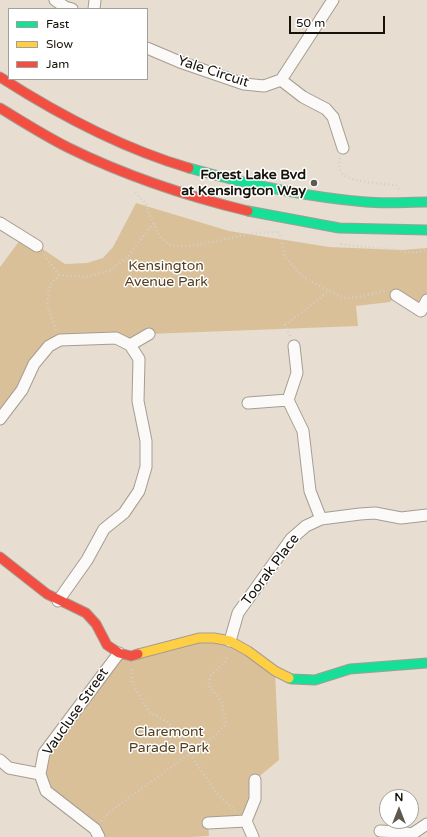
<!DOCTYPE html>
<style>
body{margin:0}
#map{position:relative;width:427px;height:837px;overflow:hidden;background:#e7ded1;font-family:"Varela Round",sans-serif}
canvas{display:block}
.legend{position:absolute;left:8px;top:8px;width:140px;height:72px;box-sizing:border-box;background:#fff;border:1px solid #a2a09d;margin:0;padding:5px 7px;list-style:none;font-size:12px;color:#161109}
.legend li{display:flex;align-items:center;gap:8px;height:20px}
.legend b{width:20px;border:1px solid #a2a09d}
.north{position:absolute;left:379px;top:789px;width:40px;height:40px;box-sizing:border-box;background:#fff;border:1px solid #a2a09d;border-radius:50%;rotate:0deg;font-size:11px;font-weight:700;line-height:16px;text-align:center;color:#161109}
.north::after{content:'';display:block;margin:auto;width:14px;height:18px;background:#5f594f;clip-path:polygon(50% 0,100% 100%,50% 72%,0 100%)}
.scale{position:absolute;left:289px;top:16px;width:96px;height:18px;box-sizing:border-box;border:2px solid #161109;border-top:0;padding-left:5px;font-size:12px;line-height:14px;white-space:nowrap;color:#161109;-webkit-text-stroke:3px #fff;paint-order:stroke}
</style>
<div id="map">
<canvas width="427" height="837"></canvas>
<ul class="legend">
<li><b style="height:5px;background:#16e098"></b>Fast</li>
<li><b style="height:5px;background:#ffcf43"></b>Slow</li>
<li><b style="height:5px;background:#f24e42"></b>Jam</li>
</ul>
<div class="north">N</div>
<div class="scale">50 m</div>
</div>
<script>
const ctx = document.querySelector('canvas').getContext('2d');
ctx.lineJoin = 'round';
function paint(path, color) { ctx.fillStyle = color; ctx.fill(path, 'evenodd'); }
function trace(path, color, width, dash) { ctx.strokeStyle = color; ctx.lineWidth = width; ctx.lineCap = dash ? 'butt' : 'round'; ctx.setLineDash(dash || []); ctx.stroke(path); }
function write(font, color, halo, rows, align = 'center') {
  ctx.font = font + ' "Varela Round",sans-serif'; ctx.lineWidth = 3; ctx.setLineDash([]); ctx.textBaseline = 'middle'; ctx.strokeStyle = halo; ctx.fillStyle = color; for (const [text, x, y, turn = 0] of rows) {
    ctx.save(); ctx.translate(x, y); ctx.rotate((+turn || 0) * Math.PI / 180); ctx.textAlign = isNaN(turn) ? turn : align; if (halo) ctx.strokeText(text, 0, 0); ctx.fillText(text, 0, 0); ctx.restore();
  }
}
paint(new Path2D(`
 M136,203l93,28 100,16 73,3 25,-2v52l-6,11 -25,-16 -6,7 -34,4 2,20 -209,8 -19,11 -14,-7 -67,8 -49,73v-152l23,-31 42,28 22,-1 16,-5 10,-11z
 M214,638l61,33 4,89 -24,20 -9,41 -38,2 1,13 -19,1h-91l-53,-46 -2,-38 75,-100z`), '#dac099');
const street = new Path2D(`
 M55,0l10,7 7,2
 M94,9l1,-9
 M147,48l33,14 64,22 20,2 17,-6 52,-80
 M281,80l22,17 23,12 7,8 10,31
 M0,223l37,23
 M396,295l25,16 6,-11
 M294,346l3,27 -9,27 15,31 7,60 11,28
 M248,403l40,-3
 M0,419l22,-29 12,-26 15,-18 11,-6 56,-2 14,7 19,-11
 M58,601l29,-41 17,-31 20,-16 15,-22 7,-24v-26l-8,-40 1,-42 -9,-14
 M230,641l8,-28 53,-74 15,-13 15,-7 39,-5 15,-1 26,5 26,-3
 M0,760l9,8 31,6
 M246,821l7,16
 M208,823l38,-2 9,-22v-19
 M380,831l20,1 12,2
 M99,837l-4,-8 -49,-38 -6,-17 4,-21 75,-100
 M411,837l1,-3 15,-10`);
const fast = new Path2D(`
 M189,168c57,16 117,29 177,34 20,2 41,0 61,0
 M248,211l91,17 88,2
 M289,678l3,1 23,1 35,-11 77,-6`);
const slow = new Path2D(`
 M138,654l61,-16h15l16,3 18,10 27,20 14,7`);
const jam = new Path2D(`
 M0,77c59,38 121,71 189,91
 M0,108c23,14 45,28 69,40 57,28 117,48 179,63
 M0,557l47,37 39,19 10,11 11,21 12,8 12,3 7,-2`);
trace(street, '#a49d93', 13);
trace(fast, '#a49d93', 11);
trace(slow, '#a49d93', 11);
trace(jam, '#a49d93', 11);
trace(new Path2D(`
 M340,158c-2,6 -1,14 4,17 9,7 40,9 52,10l3,4
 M135,193l11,10 3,11 11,23 11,9h21l63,-13 22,-1
 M278,232h1l6,25 17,19 27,15 18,8 39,-8
 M341,244l13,2 37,3 24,4 12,-4
 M44,255l15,20
 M56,330l-9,-25 3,-20 9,-10 27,2 23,-6 19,-14 20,-27 6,-6
 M290,336l-5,-11 44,-34
 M132,669v13l17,30 19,10 50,73 17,16
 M101,821l10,-10 107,-78 8,-10 -5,-22 -13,-16 3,-10 15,-14 1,-6`), '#d2cfcb', 2.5, [1, 3]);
trace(street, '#fbfaf8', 11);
trace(fast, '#16e098', 9);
trace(slow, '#ffcf43', 9);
trace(jam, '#f24e42', 9);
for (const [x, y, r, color] of [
 [314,183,4,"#5f594f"]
]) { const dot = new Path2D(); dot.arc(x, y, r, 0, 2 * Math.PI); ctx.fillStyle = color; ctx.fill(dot); trace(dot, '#fff', 1.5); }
write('14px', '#161109', '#fff', [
 ["Yale Circuit",213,72,18],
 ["Toorak Place",271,570,-53],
 ["Vaucluse Street",76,712,-55]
]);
write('bold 14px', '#161109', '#fff', [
 ["Forest Lake Bvd",306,175],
 ["at Kensington Way",306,191]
], 'right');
write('14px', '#533e1d', '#fff', [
 ["Kensington",166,266],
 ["Avenue Park",166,282],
 ["Claremont",169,732],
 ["Parade Park",169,748]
]);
</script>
